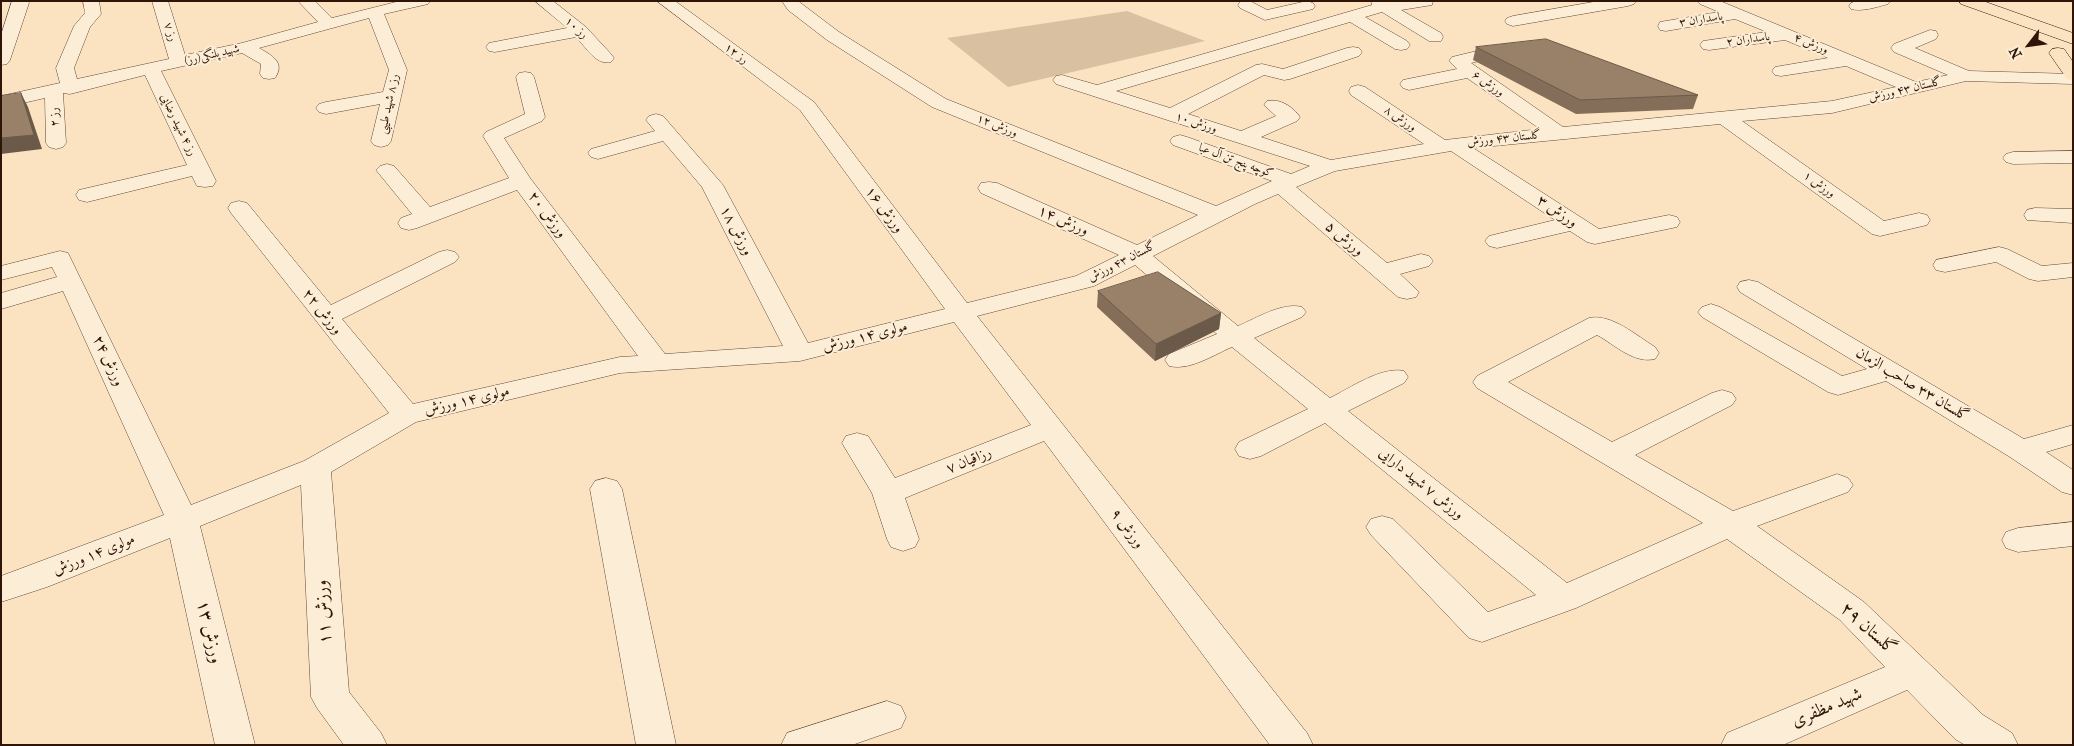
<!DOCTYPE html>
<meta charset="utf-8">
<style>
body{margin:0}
#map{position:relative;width:2074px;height:746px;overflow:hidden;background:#fbe3c1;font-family:"IM FELL French Canon",serif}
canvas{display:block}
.frame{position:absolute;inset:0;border:2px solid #2e1507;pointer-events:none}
.north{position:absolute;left:2004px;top:20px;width:50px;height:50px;-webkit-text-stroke:4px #fcedd7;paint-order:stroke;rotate:240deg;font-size:14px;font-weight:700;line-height:20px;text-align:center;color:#2e1507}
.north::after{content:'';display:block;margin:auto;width:18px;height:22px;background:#2e1507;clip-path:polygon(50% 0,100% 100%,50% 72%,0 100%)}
</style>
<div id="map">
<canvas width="2074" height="746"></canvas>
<div class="frame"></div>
<div class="north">N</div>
</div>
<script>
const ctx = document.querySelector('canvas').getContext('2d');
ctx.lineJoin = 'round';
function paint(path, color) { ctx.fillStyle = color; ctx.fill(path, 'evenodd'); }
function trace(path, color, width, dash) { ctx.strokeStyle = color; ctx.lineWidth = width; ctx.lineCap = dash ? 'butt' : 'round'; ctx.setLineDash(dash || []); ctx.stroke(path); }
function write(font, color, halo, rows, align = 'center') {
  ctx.font = font + ' "IM FELL French Canon",Amiri,serif'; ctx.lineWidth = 4; ctx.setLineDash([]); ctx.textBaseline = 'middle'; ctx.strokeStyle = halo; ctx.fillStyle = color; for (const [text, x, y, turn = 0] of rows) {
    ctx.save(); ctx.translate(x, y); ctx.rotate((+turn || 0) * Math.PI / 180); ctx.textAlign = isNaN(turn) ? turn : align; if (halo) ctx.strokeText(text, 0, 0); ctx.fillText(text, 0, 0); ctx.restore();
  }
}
paint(new Path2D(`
 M1127,11l78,30 -197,46 -61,-49z`), '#d8c0a1');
const minor = new Path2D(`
 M12,1h16l1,2 -19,57 -3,4 -6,1v-30z
 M83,1h16l2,13 -11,13 -16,41 3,11 92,-20 -17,-58h16l17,54 57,-12 76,-21 -20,-21h17l17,17 68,-17h30l-2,3 -44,10 23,56 -16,71 -3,4 -7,2 -7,-2 -3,-4 9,-37 -54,10 -7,-2 -3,-4 3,-4 7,-2 57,-10 6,-22 -20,-52 -110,30c12,7 27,14 16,30l-6,1 -6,-1 -3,-4 1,-10 -19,-11 -81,18 55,110 -3,5 -8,1 -8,-1 -5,-10 -105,26 -8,-2 -3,-5 3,-5 108,-25 -42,-90 -75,19 -7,-1 3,50 -3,4 -7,2 -7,-2 -3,-4 -1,-45 -44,10v-12l59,-13 -4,-15 18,-42 11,-13z
 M535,1h18l33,26 25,27 3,4 -3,4c-15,4 -25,-15 -35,-25l-81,15 -6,-1 -3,-4 3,-4 78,-15z
 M657,1h18l139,101 153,201 109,-27 43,-21 -138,-62 -3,-5 3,-5 8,-1 8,1 140,62 61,-30 -266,-108 -105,-67 -39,-30 -6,-9h16l41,31 107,67 270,107 56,-25 -99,-36 -3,-4 3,-4 7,-2 7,2 104,37 19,-8 -254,-82 -3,-4 3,-4 6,-1 35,10 275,-80 -1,-4h62l-1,4 -31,5 40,23 2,4 -2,4h-12l-47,-29 -17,5 42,24 3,4 -3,4 -6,1 -6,-1 -45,-27 -234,69 54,17 86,-43 6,-1 21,5 64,-21 6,-1 6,1 3,4 -3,4 -69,23 -6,1 -20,-5 -76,39 53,17 35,-15 -12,-11 3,-4c13,-3 26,6 33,16l-3,4 -36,16 70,23 93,-16 -73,-49 -2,-4 2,-4 7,-2 7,2 80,53 95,-11 -73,-51 -58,12 -6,-2 -3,-4 3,-4 54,-11 -8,-8 3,-4 54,-13 6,1 3,4 -3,4 -41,10 92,64 269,-26 64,-14 -50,-21 -65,10 -6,-1 -3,-4 3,-4 53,-9 -43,-18 -76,10 -6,-1 -3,-4 3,-4 64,-9 -32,-13 -69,12 -6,-1 -2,-4 2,-4 6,-1 53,-9 -19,-8 -2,-3h22l196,81 32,-7 -54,-23 -3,-4 3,-4 36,-14 6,1 2,4 -2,4 -21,9 54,23 104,3v10l-107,-3 -134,32 -90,8 142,100 35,-8 8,2 3,5 -3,5 -47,11 -8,-2 -152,-110 -247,24 126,81 70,-14 8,2 3,5 -3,5 -82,17 -8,-2 -17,-11 -73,17 -8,-2 -4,-5 4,-5 66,-16 -104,-69 -116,20 -39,16 91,76 34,-9 8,2 4,5 -4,5 -29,8 19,18 -3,5 -9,2 -9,-2 -120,-103 -23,10 -102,52 85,70c19,-8 44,-24 64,-19l4,5 -4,5 -48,21 76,60c20,-10 52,-32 74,-27l4,6 -4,6 -56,28 219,172 136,-60 -226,-135 -4,-6 4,-6 112,-58c22,-5 48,18 66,29l4,6 -4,6c-21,5 -40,-14 -58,-24l-89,47 104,60 100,-49 10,-3 10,3 4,6 -4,6 -97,50 98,56 93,-33 11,-4 11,4 5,7 -5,7 -91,34 107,76 119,113 29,18 6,12h-53l-10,-6 -48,-49 -124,55h-62l6,-12 158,-66 -45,-47 -113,-81 -151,69 -94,34 -13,-4 -98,-103 -5,-8 5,-8 11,-3 11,3 95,93 48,-17 -211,-172 -64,33 -11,3 -11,-3 -4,-7 4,-7 69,-33 -76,-62c-19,8 -42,24 -63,19l-4,-6 4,-6 48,-20 -82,-69 -41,21 -117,30 330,417 6,12h-43l-226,-304 -139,57 14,41 -4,8 -12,4 -12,-4 -4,-8 -15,-46 -30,-50 4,-7 11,-3 11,3 27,42 136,-53 -77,-103 -154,39 -180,12 -204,49 -85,50 18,220 32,41 6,12h-43l-27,-37 -6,-11 -10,-212 -101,41 55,219h-40l-45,-207 -123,49 -46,15v-26l163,-61 -101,-224 -62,18v-16l56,-16 -5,-10 -51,13v-14l59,-15 8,2 123,252 113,-44 85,-48 -158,-200 -3,-5 3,-5 8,-2 8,2 84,102 108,-53 8,-2 8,2 4,5 -4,5 -113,57 71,85 207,-47 18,-1 -121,-166 -100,38 -8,2 -8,-2 -3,-5 3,-5 11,-4 -36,-44 4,-4 7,-2 7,2 36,41 79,-29 -26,-42 3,-4 39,-18 -9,-37 3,-4 6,-1 6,1 3,4 11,40 -3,4 -38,17 26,40 135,176 118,-8 -81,-159 -39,-46 -65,18 -7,-2 -3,-4 3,-4 64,-18 -9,-11 3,-4 7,-2 7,2 60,69 85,158 137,-34 -145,-199z
 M1250,1l17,9 40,-9 6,2 2,3 -2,3 -48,11 -25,-12 -2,-3 2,-3z
 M1599,1h37l-2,3 -6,2 -115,20 -6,-2 -2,-3 2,-3 6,-2z
 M1857,1h33l-2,3c-11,3 -26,8 -37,5l-2,-3 2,-3z
 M2073,151v12l-60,1 -7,-2 -3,-4 3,-4 7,-2z
 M2035,208l38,1v14l-46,-3 -3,-5 3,-5z
 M1999,247l8,2 35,17 31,-3v14l-35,4 -9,-2 -33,-17 -51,10 -9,-2 -3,-5 3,-5z
 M1749,280l9,2 266,157 49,-14v19l-27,8 27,18v25l-11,-3 -52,-35 -124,-76 -48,14 -10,-3 -126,-75 -4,-5 4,-5 9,-3 9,3 122,69 25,-7 -127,-77 -3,-5 3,-5z
 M606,478l11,3 5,8 54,256h-40l-46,-256 5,-8z
 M2073,522v24l-55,6 -12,-4 -4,-8 4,-8 12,-4z
 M887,701l14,5 5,11 -5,11 -49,17h-71l6,-12z`);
const major = new Path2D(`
 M1959,1h24l90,32v11l-112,-40z
 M2058,48l6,1 9,13v18l-6,-1 -18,-26 3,-4z`);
trace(minor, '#614836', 1);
trace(major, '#2e1507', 1);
paint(minor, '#fcedd7');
paint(major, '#fbe3c1');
paint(new Path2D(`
 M1476,47l222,48 -5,14 -117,5 -103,-54z
 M1098,291l123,22 -2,16 -64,32 -58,-54z`), '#846e59');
paint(new Path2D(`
 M21,93l7,14 14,42 -41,5v-16z
 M1221,313l-2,16 -64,32 1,-17z`), '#6b5a49');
const building = new Path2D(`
 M1546,39l152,56 -118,5 -104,-53z
 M21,93l13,42 -33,3v-42z
 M1158,272l63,41 -65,31 -58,-53z`);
paint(building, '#998068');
trace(building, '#6b5a49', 1);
write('12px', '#2e1507', '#fcedd7', [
 ["پاسداران ۳",1701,20,-9],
 ["رز ۱۰",576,28,42],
 ["رز ۷",170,32,72],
 ["پاسداران ۲",1748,40,-8],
 ["ورزش ۴",1811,44,22],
 ["رز ۱۲",736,54,37],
 ["شهید پلنگی(رز)",212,55,-13],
 ["ورزش ۶",1488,84,35],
 ["گلستان ۴۳ ورزش",1905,90,-13],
 ["رز ۸ شهید طیبی",389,104,-78],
 ["رز ۲",55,117,-92],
 ["ورزش ۸",1400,119,34],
 ["ورزش ۱۰",1196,123,18],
 ["رز ۴ شهید رضایی",178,125,64],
 ["ورزش ۱۲",997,126,22],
 ["گلستان ۴۳ ورزش",1504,139,-6],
 ["کوچه پنج تن آل عبا",1236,161,20],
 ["ورزش ۱",1819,185,36],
 ["گلستان ۴۳ ورزش",1122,262,-27]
]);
write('15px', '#2e1507', '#fcedd7', [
 ["ورزش ۱۶",884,210,53],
 ["ورزش ۳",1557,212,34],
 ["ورزش ۲۰",547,215,53],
 ["ورزش ۱۴",1063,221,24],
 ["ورزش ۱۸",736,231,62],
 ["ورزش ۵",1344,239,40],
 ["ورزش ۲۲",322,312,51],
 ["مولوی ۱۴ ورزش",865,337,-14],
 ["ورزش ۲۴",108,361,65],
 ["گلستان ۳۳ صاحب الزمان",1912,385,31],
 ["مولوی ۱۴ ورزش",467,401,-13],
 ["رزاقیان ۷",969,461,-22],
 ["ورزش ۷ شهید دارایی",1421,484,39],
 ["ورزش ۹",1127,529,53],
 ["مولوی ۱۴ ورزش",94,555,-22]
]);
write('18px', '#2e1507', '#fcedd7', [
 ["ورزش ۱۱",324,612,-94],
 ["گلستان ۲۹",1868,629,42],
 ["ورزش ۱۳",209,632,77],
 ["شهید مظفری",1827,708,-23]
]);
</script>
